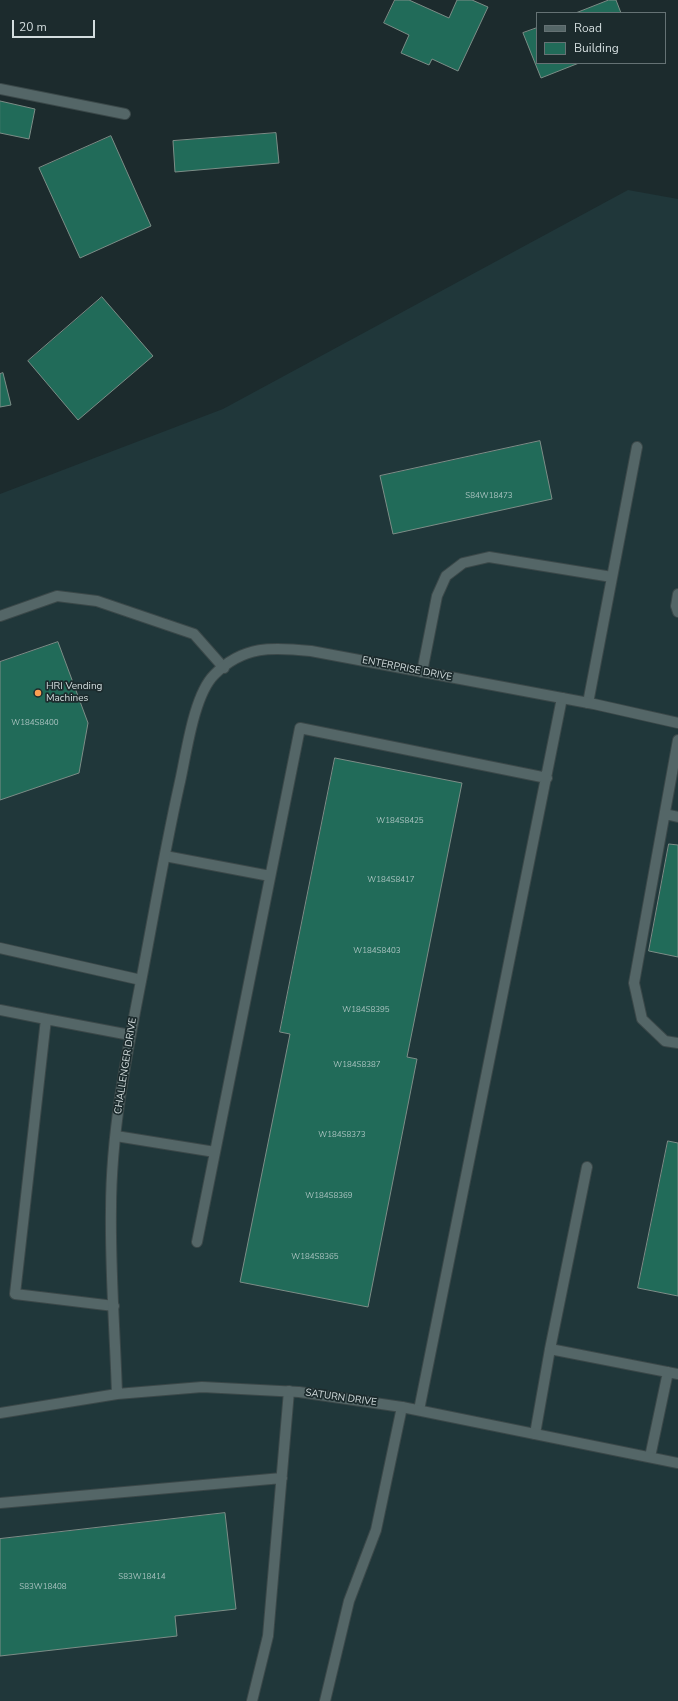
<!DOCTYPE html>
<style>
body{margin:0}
#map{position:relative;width:678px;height:1701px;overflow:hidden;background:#1c2b2d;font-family:"Nunito Sans",sans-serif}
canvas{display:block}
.legend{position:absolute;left:536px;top:12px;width:130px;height:52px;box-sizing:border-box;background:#1c2b2d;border:1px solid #657274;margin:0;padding:5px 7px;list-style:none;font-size:12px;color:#d3ddde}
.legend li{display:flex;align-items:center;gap:8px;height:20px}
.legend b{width:20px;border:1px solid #657274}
.scale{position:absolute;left:12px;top:20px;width:83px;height:18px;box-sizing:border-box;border:2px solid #d3ddde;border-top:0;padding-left:5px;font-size:12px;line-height:14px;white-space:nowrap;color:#d3ddde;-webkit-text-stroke:3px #1c2b2d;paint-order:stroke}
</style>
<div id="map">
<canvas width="678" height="1701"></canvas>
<ul class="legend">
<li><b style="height:5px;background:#546667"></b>Road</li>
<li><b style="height:11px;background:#216b59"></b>Building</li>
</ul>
<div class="scale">20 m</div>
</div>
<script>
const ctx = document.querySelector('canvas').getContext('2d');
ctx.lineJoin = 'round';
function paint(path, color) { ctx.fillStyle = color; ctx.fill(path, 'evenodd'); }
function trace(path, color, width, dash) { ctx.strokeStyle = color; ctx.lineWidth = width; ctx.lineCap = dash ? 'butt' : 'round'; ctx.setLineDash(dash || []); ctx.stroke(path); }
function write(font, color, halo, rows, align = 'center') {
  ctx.font = font + ' "Nunito Sans",sans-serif'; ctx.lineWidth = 3.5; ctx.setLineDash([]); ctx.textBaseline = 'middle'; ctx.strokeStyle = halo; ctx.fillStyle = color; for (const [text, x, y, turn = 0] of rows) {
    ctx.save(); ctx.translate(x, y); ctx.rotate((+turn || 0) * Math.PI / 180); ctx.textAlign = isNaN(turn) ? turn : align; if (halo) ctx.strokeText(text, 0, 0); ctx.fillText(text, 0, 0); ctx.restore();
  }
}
paint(new Path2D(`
 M628,190l50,9v1502h-678v-1207l223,-85z`), '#20373a');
const building = new Path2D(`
 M395,0h14l40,18 8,-18h15l16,7 -30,64 -26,-12 -3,6 -28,-12 8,-18 -25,-12z
 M609,0h7l5,13h-45z
 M537,28v35h42l-38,15 -18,-45z
 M0,101l35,8 -6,30 -29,-6z
 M276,133l3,30 -104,9 -2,-31z
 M111,136l40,90 -71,32 -41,-90z
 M102,297l51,59 -75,64 -50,-59z
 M3,373l8,32 -11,2v-33z
 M540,441l12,58 -159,35 -13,-58z
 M58,642l30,81 -9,50 -79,27v-138z
 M335,758l127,25 -55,274 10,2 -49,248 -128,-25 50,-248 -10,-2z
 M669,844l9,1v112l-29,-6z
 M668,1141l10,2v153l-40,-8z
 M225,1513l11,96 -61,7 2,20 -177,20v-117z`);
paint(building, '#216b59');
trace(building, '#7c8d87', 1);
const lane = new Path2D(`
 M0,89l125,25
 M678,594l-2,12 2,6
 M0,616l57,-20 40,5 97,33 30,34
 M422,672l15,-76 9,-20 17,-13 26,-6 123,20
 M588,703l49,-256
 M678,740l-44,243 8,36 23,22 13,2
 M665,814l13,3
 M165,856l105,20
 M0,948l141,32
 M0,1010l46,9
 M116,1136l99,16
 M197,1242l103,-514 247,50
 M114,1306l-99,-12 31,-275 84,16
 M550,1349l128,25
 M419,1410l143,-712
 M535,1434l15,-85 37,-182
 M650,1457l18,-85
 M0,1503l282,-25
 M252,1701l16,-65 21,-245
 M325,1701l24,-100 27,-71 26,-123`);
const street = new Path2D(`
 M117,1394c-2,-62 -7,-124 -6,-185 0,-78 16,-156 31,-233 12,-63 23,-127 37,-190 7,-29 14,-90 35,-111 29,-30 59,-28 97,-24l283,53 84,19
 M0,1413l117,-19 85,-7 97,5 103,15 276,56`);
trace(lane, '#3b4849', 12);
trace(street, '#3b4849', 12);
trace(lane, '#546667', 10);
trace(street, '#546667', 10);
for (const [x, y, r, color] of [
 [38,693,4,"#fc9e52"]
]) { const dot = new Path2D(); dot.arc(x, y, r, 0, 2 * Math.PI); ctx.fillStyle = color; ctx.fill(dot); trace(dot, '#1c2b2d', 1.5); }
write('8px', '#a6c0bd', null, [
 ["S84W18473",489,496],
 ["W184S8400",35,723],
 ["W184S8425",400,821],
 ["W184S8417",391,880],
 ["W184S8403",377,951],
 ["W184S8395",366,1010],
 ["W184S8387",357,1065],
 ["W184S8373",342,1135],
 ["W184S8369",329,1196],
 ["W184S8365",315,1257],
 ["S83W18414",142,1577],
 ["S83W18408",43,1587]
]);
write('10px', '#d3ddde', '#1c2b2d', [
 ["ENTERPRISE DRIVE",407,669,11],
 ["CHALLENGER DRIVE",126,1066,-81],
 ["SATURN DRIVE",341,1398,8]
]);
write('10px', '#d3ddde', '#1c2b2d', [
 ["HRI Vending",46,687],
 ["Machines",46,699]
], 'left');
</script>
